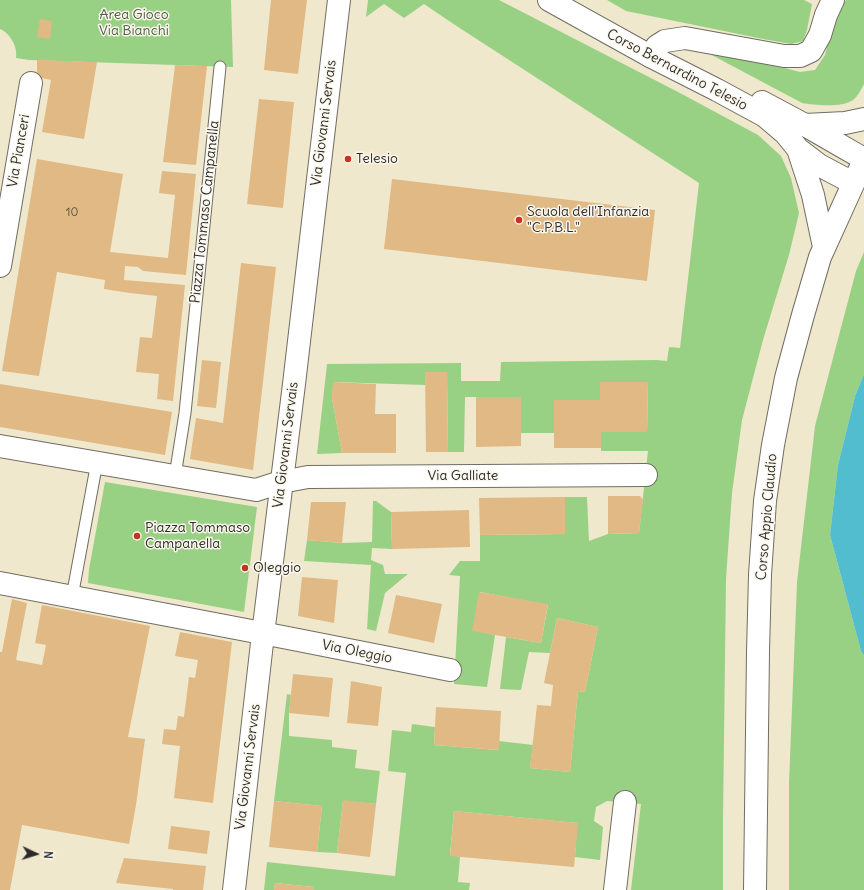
<!DOCTYPE html>
<style>
body{margin:0}
#map{position:relative;width:864px;height:890px;overflow:hidden;background:#f0e8cc;font-family:Delius,sans-serif}
canvas{display:block}
.north{position:absolute;left:16px;top:834px;width:40px;height:40px;-webkit-text-stroke:3px #fbf7ec;paint-order:stroke;rotate:94deg;font-size:11px;font-weight:700;line-height:16px;text-align:center;color:#2b2b2b}
.north::after{content:'';display:block;margin:auto;width:14px;height:18px;background:#2b2b2b;clip-path:polygon(50% 0,100% 100%,50% 72%,0 100%)}
</style>
<div id="map">
<canvas width="864" height="890"></canvas>
<div class="north">N</div>
</div>
<script>
const ctx = document.querySelector('canvas').getContext('2d');
ctx.lineJoin = 'round';
function paint(path, color) { ctx.fillStyle = color; ctx.fill(path, 'evenodd'); }
function trace(path, color, width, dash) { ctx.strokeStyle = color; ctx.lineWidth = width; ctx.lineCap = dash ? 'butt' : 'round'; ctx.setLineDash(dash || []); ctx.stroke(path); }
function write(font, color, halo, rows, align = 'center') {
  ctx.font = font + ' Delius,sans-serif'; ctx.lineWidth = 3; ctx.setLineDash([]); ctx.textBaseline = 'middle'; ctx.strokeStyle = halo; ctx.fillStyle = color; for (const [text, x, y, turn = 0] of rows) {
    ctx.save(); ctx.translate(x, y); ctx.rotate((+turn || 0) * Math.PI / 180); ctx.textAlign = isNaN(turn) ? turn : align; if (halo) ctx.strokeText(text, 0, 0); ctx.fillText(text, 0, 0); ctx.restore();
  }
}
paint(new Path2D(`
 M0,0h231l2,67 -204,-7 -13,-2c2,-11 -6,-25 -16,-29z
 M368,0h131l181,93 78,42 23,21 10,22 8,35 -10,42 -26,85 -21,80 -10,73 -6,86 -3,240v71h-92l10,-86 -34,-3 -11,6 -2,14 9,6 -3,33 -25,-3 2,-34 -123,-12 -4,44 10,2 -2,25 12,1 -1,7h-155v-3l-39,-4 -1,7h-10l3,-28 128,14 11,-103 -18,-2 4,-41 19,2 1,-8 23,3 -1,18 64,5 1,-9 34,4 -3,23 40,4 8,-81 7,1 13,-65 -41,-9 -7,35 -21,-1 -8,38 -21,-1 6,-52 35,6 7,-38 -68,-13 -7,38 22,5 -8,52 -33,-3 6,-108 -11,-1 11,-14h20v-26l85,-1v-37h22l2,44 19,-7 31,-1 9,-82h-47v-19h46l1,-49 -48,-1v18h-46v33h-33v-36h-56l-1,55h-16l-1,-80h-22v13l-91,-3 -2,16 10,55 -25,1 10,-90 134,-1v18h39l1,-19 155,-2 11,1 2,-14 11,1 19,-165 -244,-158 -31,-21 -20,14 -20,-14 -18,13z
 M607,0h197l8,4 -5,26 -4,11 -12,3 -28,-5 -137,-28z
 M846,0h18v84c-3,6 -6,12 -11,16 -11,8 -39,5 -51,3l-94,-50 69,13 23,6 15,-2 10,-15 5,-21 7,-21z
 M864,252v122l-9,22 -17,69 -8,70 31,116 3,5v234h-75v-107l8,-201 18,-156 41,-155z
 M105,482l152,25 -13,105 -156,-29 1,-14z
 M373,501h3l15,11 1,37 -20,-1 -1,12 12,5 2,9h23l-23,19 -9,38 -9,-2 4,-64 -67,-4 3,-21 35,3 30,-1z
 M287,694l4,1 -2,18v23l43,4v7l25,3 -2,18 25,3 -4,33 -33,-3 -6,52 -20,-1 5,-46 -48,-5z`), '#98d184');
paint(new Path2D(`
 M864,374v282l-3,-5 -31,-116 8,-70 17,-69z`), '#53bdd0');
paint(new Path2D(`
 M271,0h36l-9,74 -34,-4z
 M40,19l12,2 -2,18 -13,-2z
 M37,60l60,2 -13,77 -42,-7 9,-52 -14,-3z
 M175,65l32,1 -11,99 -33,-3z
 M259,99l35,3 -11,106 -36,-4z
 M37,159l86,15 -13,78 58,6 7,-63 -16,-2 3,-22 34,3 -10,101 -43,-4 -5,-4 -13,-1 -1,14 61,5 -12,116 -16,-2 2,-25 -23,-2 4,-35 12,1 5,-42 -27,-3 -26,-4 1,-9 -48,-8 -18,104 -37,-5z
 M392,179l263,31 -8,71 -263,-32z
 M241,263l35,4 -23,203 -63,-11 6,-41 27,5z
 M202,360l19,2 -5,46 -19,-2z
 M425,372h22l1,80h-22z
 M333,382l43,2 -1,30h21v39h-54l-10,-55z
 M600,382h48l-1,50h-46v16h-47v-48h46z
 M0,384l172,28 -7,43 -165,-28z
 M476,397h45v49l-45,1z
 M608,496h32l3,4 -4,33 -31,1z
 M565,497v37l-85,1 -1,-37z
 M311,502h35l-4,41 -35,-3z
 M469,510l1,37 -78,2 -1,-37z
 M302,577l36,3 -4,43 -36,-7z
 M479,592l69,12 -7,39 -69,-12z
 M396,595l46,9 -8,39 -46,-10z
 M12,599l15,4 -11,57 26,5 4,-20 -11,-2 7,-38 108,21 -22,111 17,2 -9,66 -7,39 -107,-19 -12,65h-10v-238h2z
 M557,618l41,9 -13,65 -7,-1 -8,81 -40,-4 7,-63 14,1 2,-21 -9,-2z
 M180,632l52,10 -19,161 -39,-5 6,-52 -18,-2 2,-15 12,1 2,-14 6,1 5,-40 6,1 3,-18 -23,-4z
 M293,674l40,4 -4,39 -40,-4z
 M351,681l31,6 -4,39 -31,-3z
 M436,707l65,4 -2,39 -65,-5z
 M343,800l33,4 -6,53 -33,-4z
 M274,801l48,5 -5,46 -48,-5z
 M454,811l124,12 -4,44 -124,-11z
 M171,826l39,5 -3,23 -39,-5z
 M124,858l82,8 -3,24h-30v-1l-57,-6z
 M275,883l39,4v3h-40z`), '#e0b984');
const lane = new Path2D(`
 M175,476l10,-63 35,-346
 M72,597l25,-135`);
const street = new Path2D(`
 M650,56l7,-10 8,-5 20,-3 99,18h16l11,-5 9,-16 6,-20 7,-15
 M0,266l31,-183
 M0,446l256,44 25,-8 27,-5 338,-2
 M0,583l288,55 162,32
 M615,890l10,-88`);
const secondary = new Path2D(`
 M549,0l101,56 67,34 48,26 20,17 13,16 21,16 34,18
 M762,102l43,23 59,34
 M805,125l40,-2 19,-4
 M798,149l15,46 11,52
 M234,890l29,-256 31,-250 45,-384
 M755,890l3,-238 2,-77 5,-74 8,-56 13,-67 17,-63 17,-58 44,-97`);
trace(lane, '#706d63', 13);
trace(street, '#706d63', 24);
trace(secondary, '#706d63', 24);
trace(lane, '#fff', 11);
trace(street, '#fff', 22);
trace(secondary, '#fff', 22);
for (const [x, y, r, color] of [
 [348,159,4,"#c8321e"],
 [519,220,4,"#c8321e"],
 [137,536,4,"#c8321e"],
 [245,568,4,"#c8321e"]
]) { const dot = new Path2D(); dot.arc(x, y, r, 0, 2 * Math.PI); ctx.fillStyle = color; ctx.fill(dot); trace(dot, '#fbf7ec', 1.5); }
write('12px', '#584e41', null, [
 ["10",72,213]
]);
write('14px', '#4c5d46', '#fbf7ec', [
 ["Area Gioco",134,15],
 ["Via Bianchi",134,31]
]);
write('14px', '#2b2b2b', '#fbf7ec', [
 ["Corso Bernardino Telesio",677,70,28],
 ["Via Giovanni Servais",324,123,-83],
 ["Via Pianceri",19,151,-80],
 ["Piazza Tommaso Campanella",205,212,-84],
 ["Via Giovanni Servais",286,445,-83],
 ["Via Galliate",463,476],
 ["Corso Appio Claudio",767,517,-85],
 ["Via Oleggio",357,652,11],
 ["Via Giovanni Servais",248,767,-83]
]);
write('14px', '#2b2b2b', '#fbf7ec', [
 ["Telesio",356,159],
 ["Scuola dell'Infanzia",527,212],
 ["\"C.P.B.L.\"",527,228],
 ["Piazza Tommaso",145,528],
 ["Campanella",145,544],
 ["Oleggio",253,568]
], 'left');
</script>
